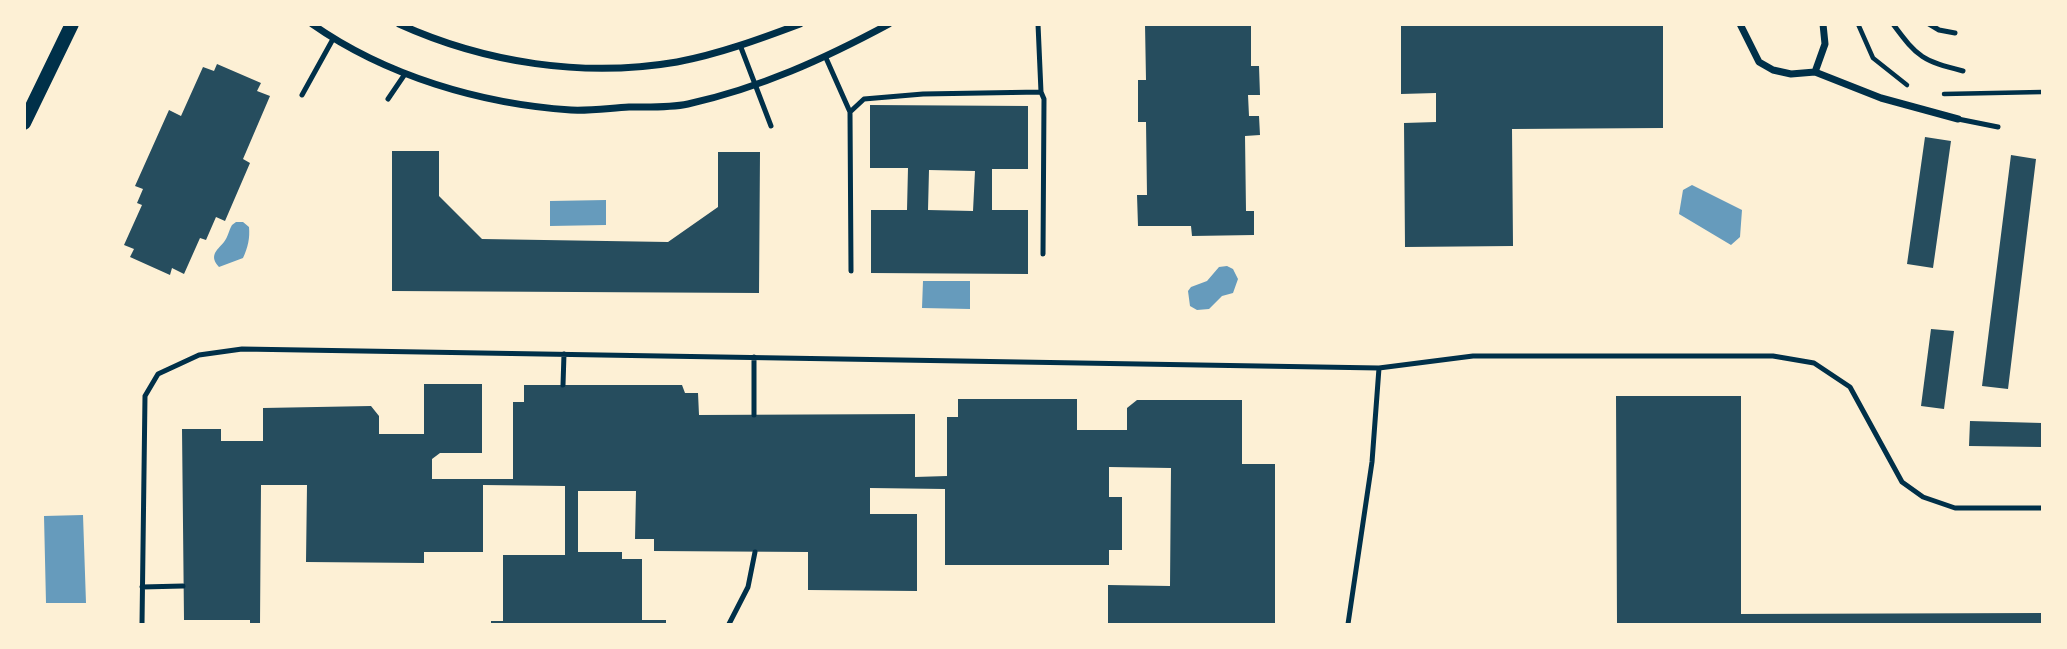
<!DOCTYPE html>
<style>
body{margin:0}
#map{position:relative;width:2067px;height:649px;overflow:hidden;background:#fdf0d5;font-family:"DejaVu Sans",sans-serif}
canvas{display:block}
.frame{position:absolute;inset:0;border:26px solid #fdf0d5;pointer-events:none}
</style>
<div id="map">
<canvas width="2067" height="649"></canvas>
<div class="frame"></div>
</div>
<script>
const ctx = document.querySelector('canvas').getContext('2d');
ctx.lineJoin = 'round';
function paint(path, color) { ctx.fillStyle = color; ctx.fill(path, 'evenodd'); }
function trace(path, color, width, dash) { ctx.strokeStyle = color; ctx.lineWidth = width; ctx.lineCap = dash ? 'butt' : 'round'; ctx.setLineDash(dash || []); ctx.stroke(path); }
paint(new Path2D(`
 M1692,185l50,25 -2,27 -9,8 -52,-31 4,-24z
 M606,200v25l-56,1v-25z
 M236,222h7l6,5c1,11 -1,20 -6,31l-24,9c-10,-11 -3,-16 5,-25 4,-5 5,-12 8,-17z
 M1227,266l6,3 5,10 -5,14 -11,3 -13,13 -12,1 -7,-4 -2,-15 3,-4 16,-6 12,-14z
 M923,281h47v28l-48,-1z
 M83,515l3,88h-40l-2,-87z`), '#669bbc');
paint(new Path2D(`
 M1145,24h106v42h8l1,29h-12l1,21h10l1,19 -15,1 1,75h8v24l-62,1 -1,-10h-53l-1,-31h10l-1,-73h-8v-42h8z
 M1401,24h262v104l-151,1 1,117 -108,1 -1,-124 32,-1v-29l-35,1z
 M217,64l44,19 -4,8 13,5 -27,63 7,4 -25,58 -9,-4 -10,23 -6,-2 -16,36 -12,-6 -2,7 -40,-18 4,-8 -10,-4 18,-40 -5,-2 6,-14 -8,-3 34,-76 12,6 22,-49 11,4z
 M870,105l158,1v63h-36v41h36v64l-157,-1v-63h36l1,-42h-38zM929,170l46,1 -2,40 -45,-1z
 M1925,137l26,4 -18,127 -26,-4z
 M392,151h47v45l43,43 186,3 50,-35v-55h42l-1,141 -367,-2z
 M2011,155l25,4 -28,230 -26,-3z
 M1931,329l23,2 -10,78 -23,-3z
 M424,384h58v69h-42l-8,6v20h81v-77h11v-17h158l3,8h13l1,22 216,-1v63l32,-1v-59h11v-18h119v31h50v-22l10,-8h105v64h33v160h-167v-39l62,1 1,-118 -62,-1v30h13v53h-13v15h-164v-76l-75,-1v26h47v77l-109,-1v-38l-154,-1v-12h-19l1,-48h-58v61h44v7h20v61h24v4h-175v-3h12v-66h62v-69l-82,-1v67h-59v11l-118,-1 1,-77h-46l-1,139h-10v-4h-66l-2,-191h39v12h42v-33l108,-2 8,10v18h45z
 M1616,396h125v218l301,-1v11h-425z
 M1970,421l72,2v24l-73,-1z`), '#264d5e');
trace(new Path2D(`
 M1858,24l15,34 34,27
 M1944,94l98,-2`), '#003049', 4.5);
trace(new Path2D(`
 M1893,24c25,34 30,37 70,47
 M1929,24l10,6 16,3
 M740,45l31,81
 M826,58l24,54 1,159
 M1041,92l3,7 -1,155
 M302,95l31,-56
 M388,99l17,-25
 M850,112l14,-13 59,-5 118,-2 -3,-68
 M1958,119l40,8
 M754,357v58
 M1379,368l94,-12h300l41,7 36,24 52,95 21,15 32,11h87
 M563,385l1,-31
 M142,587l41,-1
 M142,624l3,-228 13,-22 41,-19 43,-6 1137,19 -7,94 -24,162
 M729,624l19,-37 7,-35`), '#003049', 5);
trace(new Path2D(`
 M312,24c74,52 169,80 259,86 19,1 39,-2 58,-3 19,0 40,1 59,-3 72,-16 136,-45 201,-80
 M399,24c86,39 185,54 278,38 42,-8 83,-23 123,-38
 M1740,24l19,38 14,8 18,4 24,-2 66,26 77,21
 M1815,72l10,-28 -2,-20`), '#003049', 7);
trace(new Path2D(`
 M24,123l48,-99`), '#003049', 14);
</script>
